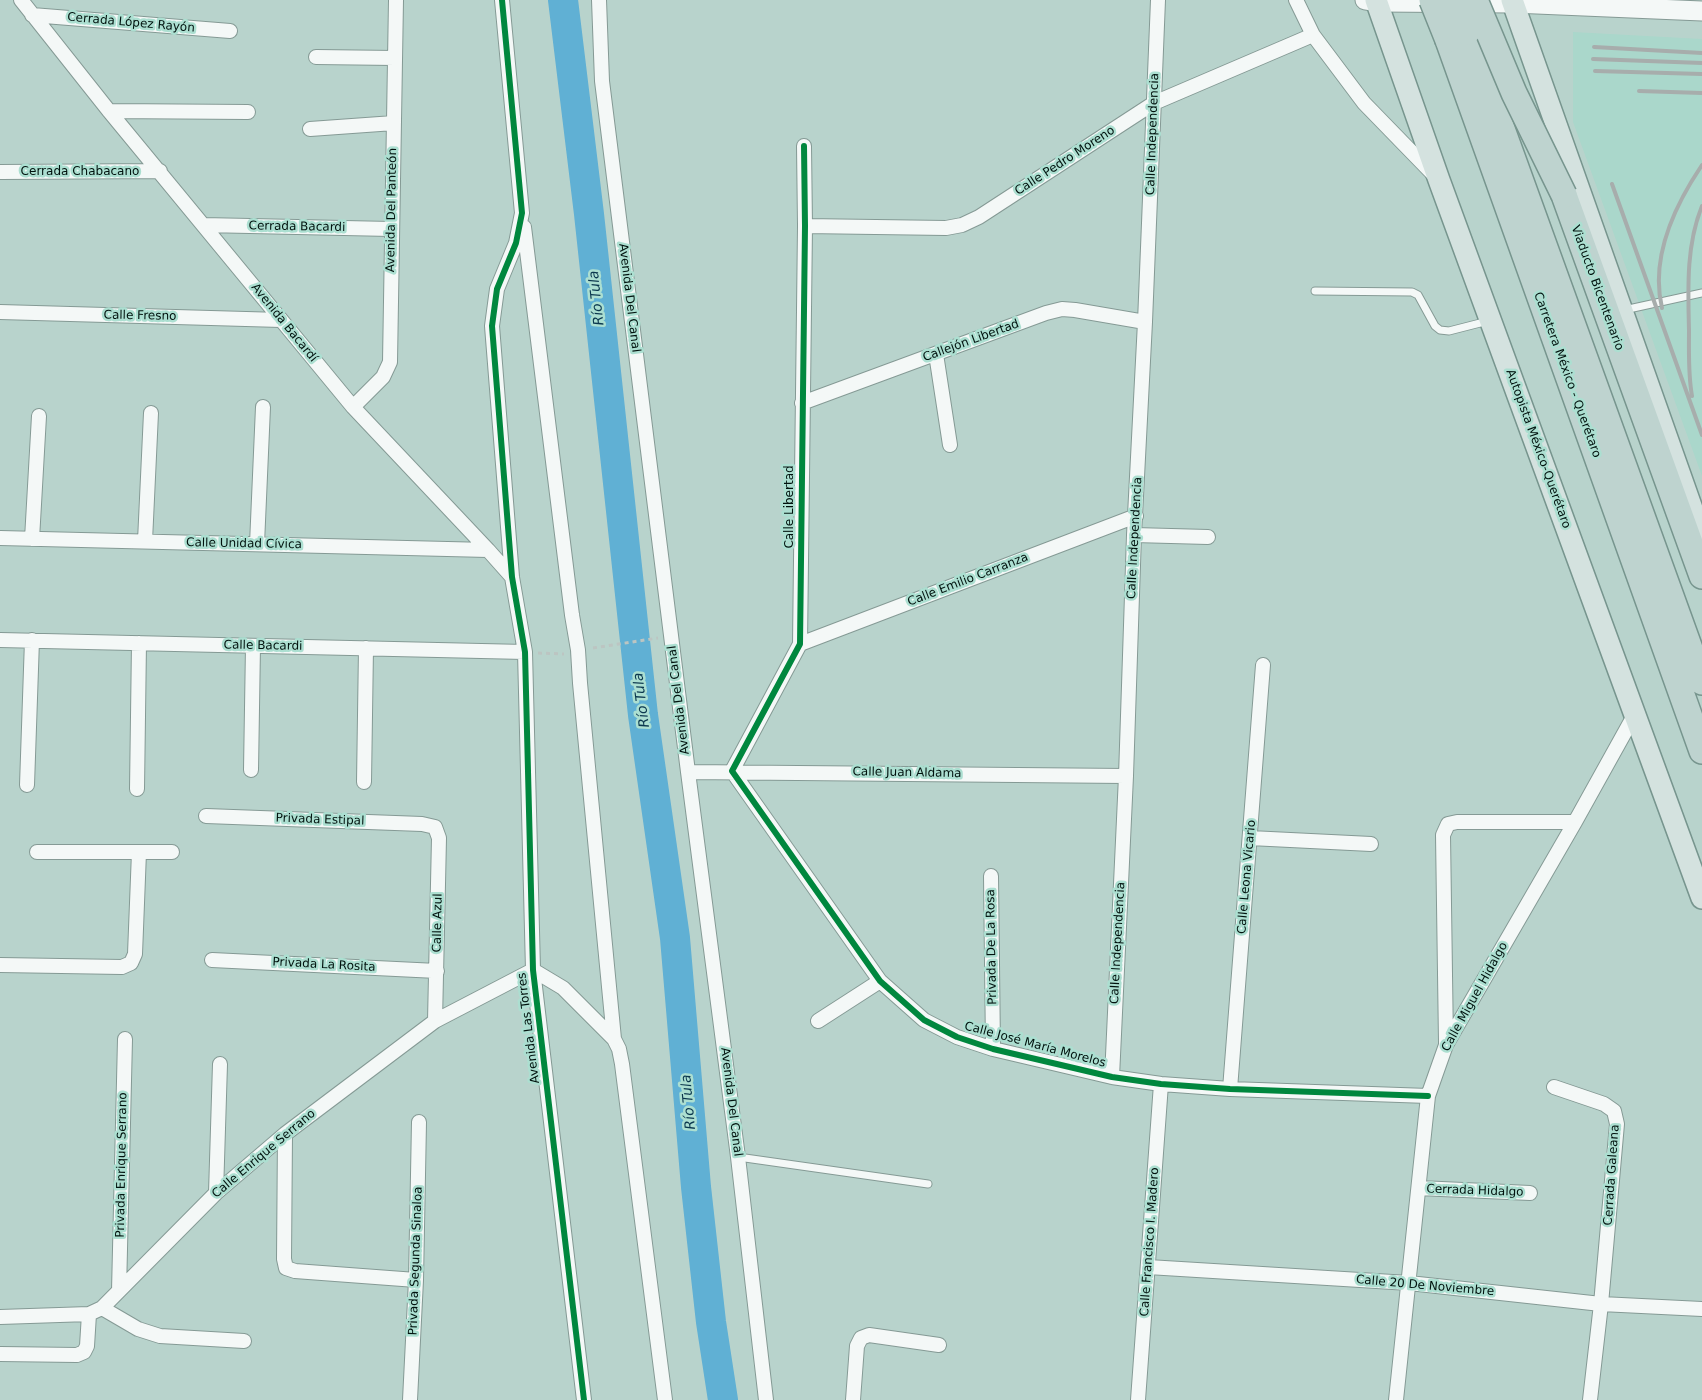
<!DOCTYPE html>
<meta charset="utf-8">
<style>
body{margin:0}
canvas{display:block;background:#b8d3cc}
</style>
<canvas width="1702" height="1400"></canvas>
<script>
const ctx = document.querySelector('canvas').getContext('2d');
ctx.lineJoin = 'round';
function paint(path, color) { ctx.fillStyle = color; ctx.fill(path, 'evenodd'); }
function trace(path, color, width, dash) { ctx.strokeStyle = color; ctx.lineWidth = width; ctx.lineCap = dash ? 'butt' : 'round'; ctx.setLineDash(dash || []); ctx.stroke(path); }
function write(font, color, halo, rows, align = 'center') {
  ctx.font = font + ' "DejaVu Sans",sans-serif'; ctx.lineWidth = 5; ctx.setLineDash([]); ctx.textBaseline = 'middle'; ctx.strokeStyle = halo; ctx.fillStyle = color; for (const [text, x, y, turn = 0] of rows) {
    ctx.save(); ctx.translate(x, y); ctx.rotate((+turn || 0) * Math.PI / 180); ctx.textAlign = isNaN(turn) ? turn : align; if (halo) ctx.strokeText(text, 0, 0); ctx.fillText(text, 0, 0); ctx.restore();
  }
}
paint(new Path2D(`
 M1573,32l129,7v437l-129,-354z`), '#aad7cb');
trace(new Path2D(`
 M563,0l26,214 54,501 32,223 21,249 15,135 12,78`), '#60b0d4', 30);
const lane = new Path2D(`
 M1315,291l97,1 6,3 17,31 5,4 9,1 39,-10
 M1624,310l78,-17
 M738,1157l190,27`);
const street = new Path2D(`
 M21,0l88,111 244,296 135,143 24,27
 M502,0l20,213 -6,30 -19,46 -5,37 20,251 13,75 8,318 51,430
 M599,0l3,81 86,691 50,385 28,243
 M1296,0l17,35 51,68 70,72
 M32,15l198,16
 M316,57l79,1
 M109,111l139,1
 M310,129l84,-6
 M804,146l1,80 -5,418 -68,127 148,210 44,39 33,17 36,12 119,28 49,7 69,5 198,7
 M0,172l160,-1
 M203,225l188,4
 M805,226l141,2 16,-3 17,-8 175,-114 159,-68
 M524,227l48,388 6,35 2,33 34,356
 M0,312l281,8
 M936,354l14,91
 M802,403l244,-90 16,-4 13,1 70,12
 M353,407l30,-30 7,-15 6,-362
 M1134,535l74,2
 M0,538l488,12
 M32,539l7,-123
 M145,541l6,-128
 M257,544l6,-137
 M0,640l525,12
 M800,644l336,-128
 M251,770l2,-124
 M688,772l438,4
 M364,782l2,-134
 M27,785l5,-145
 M137,789l2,-146
 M206,816l216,8 13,3 4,11 -4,183
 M1250,838l121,6
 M37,852h135
 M991,876l2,173
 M212,960l225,11
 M0,965l122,2 9,-4 4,-9 4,-102
 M818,1021l62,-40
 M1446,1043l-3,-208 5,-11 9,-2h118
 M1112,1077l14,-301 8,-241 11,-213 13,-322
 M1554,1087l50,17 10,7 3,13 -16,180 -11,96
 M1230,1089l33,-424
 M285,1134l-1,125 2,9 9,3 121,9
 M1419,1188l111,5
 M216,1193l4,-129
 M1148,1267l261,16 192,21 101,5
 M119,1291l6,-252
 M102,1308l36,21 22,7 84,5
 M0,1317l89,-3 13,-6 114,-115 69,-59 150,-113 98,-51 30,18 51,51 5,10 3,15 43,336
 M0,1354l77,1 7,-3 3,-6 2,-32
 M410,1400l6,-120 3,-158
 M853,1400l4,-54 4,-8 8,-3 70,10
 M1138,1400l23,-316
 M1396,1400l32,-304 18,-51 129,-223 60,-108`);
const secondary = new Path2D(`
 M1365,0l12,2 136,1 189,8`);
const primary = new Path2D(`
 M1376,0l63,180 263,718
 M1512,0l190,537`);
const highway = new Path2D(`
 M1467,32l235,650
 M1448,40l254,711
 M1564,195l138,381`);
trace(lane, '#859a95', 9);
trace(street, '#859a95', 16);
trace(secondary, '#859a95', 21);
trace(primary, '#77958e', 24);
trace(highway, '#77958e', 28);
trace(new Path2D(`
 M593,648l65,-10
 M538,653l26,1`), '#bcc5c2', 3, [4, 4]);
trace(lane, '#f4f8f7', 7);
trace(street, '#f4f8f7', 14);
trace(secondary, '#f4f8f7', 19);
trace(primary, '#d4e2df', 21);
trace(highway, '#bed3cf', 25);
trace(new Path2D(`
 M1594,47l108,6
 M1593,59l109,4
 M1595,71l107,3
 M1639,91l63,2
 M1612,184l90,251
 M1662,308c-12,-50 13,-103 40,-143
 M1692,396c-4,-22 -3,-44 -3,-66 -1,-41 -3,-85 13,-124`), '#a7adac', 4);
const highwayBridge = new Path2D(`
 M1432,0l16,40
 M1455,0l12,32
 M1475,0l39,93 50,102`);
trace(highwayBridge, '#77958e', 28, []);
trace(highwayBridge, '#bed3cf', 25);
trace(new Path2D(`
 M502,0l20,213 -6,30 -19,46 -5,37 20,251 13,75 8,318 51,430
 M804,146l1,80 -5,418 -68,127 148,210 44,39 33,17 36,12 119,28 49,7 69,5 198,7`), '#00873e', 6);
write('12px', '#01120e', '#acdfd1', [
 ["Cerrada López Rayón",131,23,5],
 ["Calle Independencia",1153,134,-88],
 ["Calle Pedro Moreno",1065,161,-33],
 ["Cerrada Chabacano",80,172],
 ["Avenida Del Panteón",392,210,-89],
 ["Cerrada Bacardi",297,227,1],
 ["Viaducto Bicentenario",1597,288,70],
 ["Avenida Del Canal",629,298,83],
 ["Calle Fresno",140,316,1],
 ["Avenida Bacardí",284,323,51],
 ["Callejón Libertad",971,341,-20],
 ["Carretera México - Querétaro",1567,375,70],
 ["Autopista México-Querétaro",1538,449,70],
 ["Calle Libertad",790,507,-90],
 ["Calle Independencia",1135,538,-87],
 ["Calle Unidad Cívica",244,544,1],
 ["Calle Emilio Carranza",968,580,-21],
 ["Calle Bacardi",263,646,1],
 ["Avenida Del Canal",679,700,-97],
 ["Calle Juan Aldama",907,773,1],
 ["Privada Estipal",320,820,2],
 ["Calle Leona Vicario",1247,877,-85],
 ["Calle Azul",438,923,-89],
 ["Calle Independencia",1118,943,-87],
 ["Privada De La Rosa",992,947,-91],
 ["Privada La Rosita",324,965,3],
 ["Calle Miguel Hidalgo",1475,997,-61],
 ["Avenida Las Torres",529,1028,-97],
 ["Calle José María Morelos",1035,1045,15],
 ["Avenida Del Canal",731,1102,83],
 ["Calle Enrique Serrano",264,1154,-40],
 ["Privada Enrique Serrano",122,1165,-89],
 ["Cerrada Galeana",1612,1175,-86],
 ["Cerrada Hidalgo",1475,1191,2],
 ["Calle Francisco I. Madero",1150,1242,-86],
 ["Privada Segunda Sinaloa",416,1261,-88],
 ["Calle 20 De Noviembre",1425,1286,5]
]);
write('italic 14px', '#0b374e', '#acdfd1', [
 ["Río Tula",597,298,-96],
 ["Río Tula",642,700,-97],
 ["Río Tula",689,1102,-95]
]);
</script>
